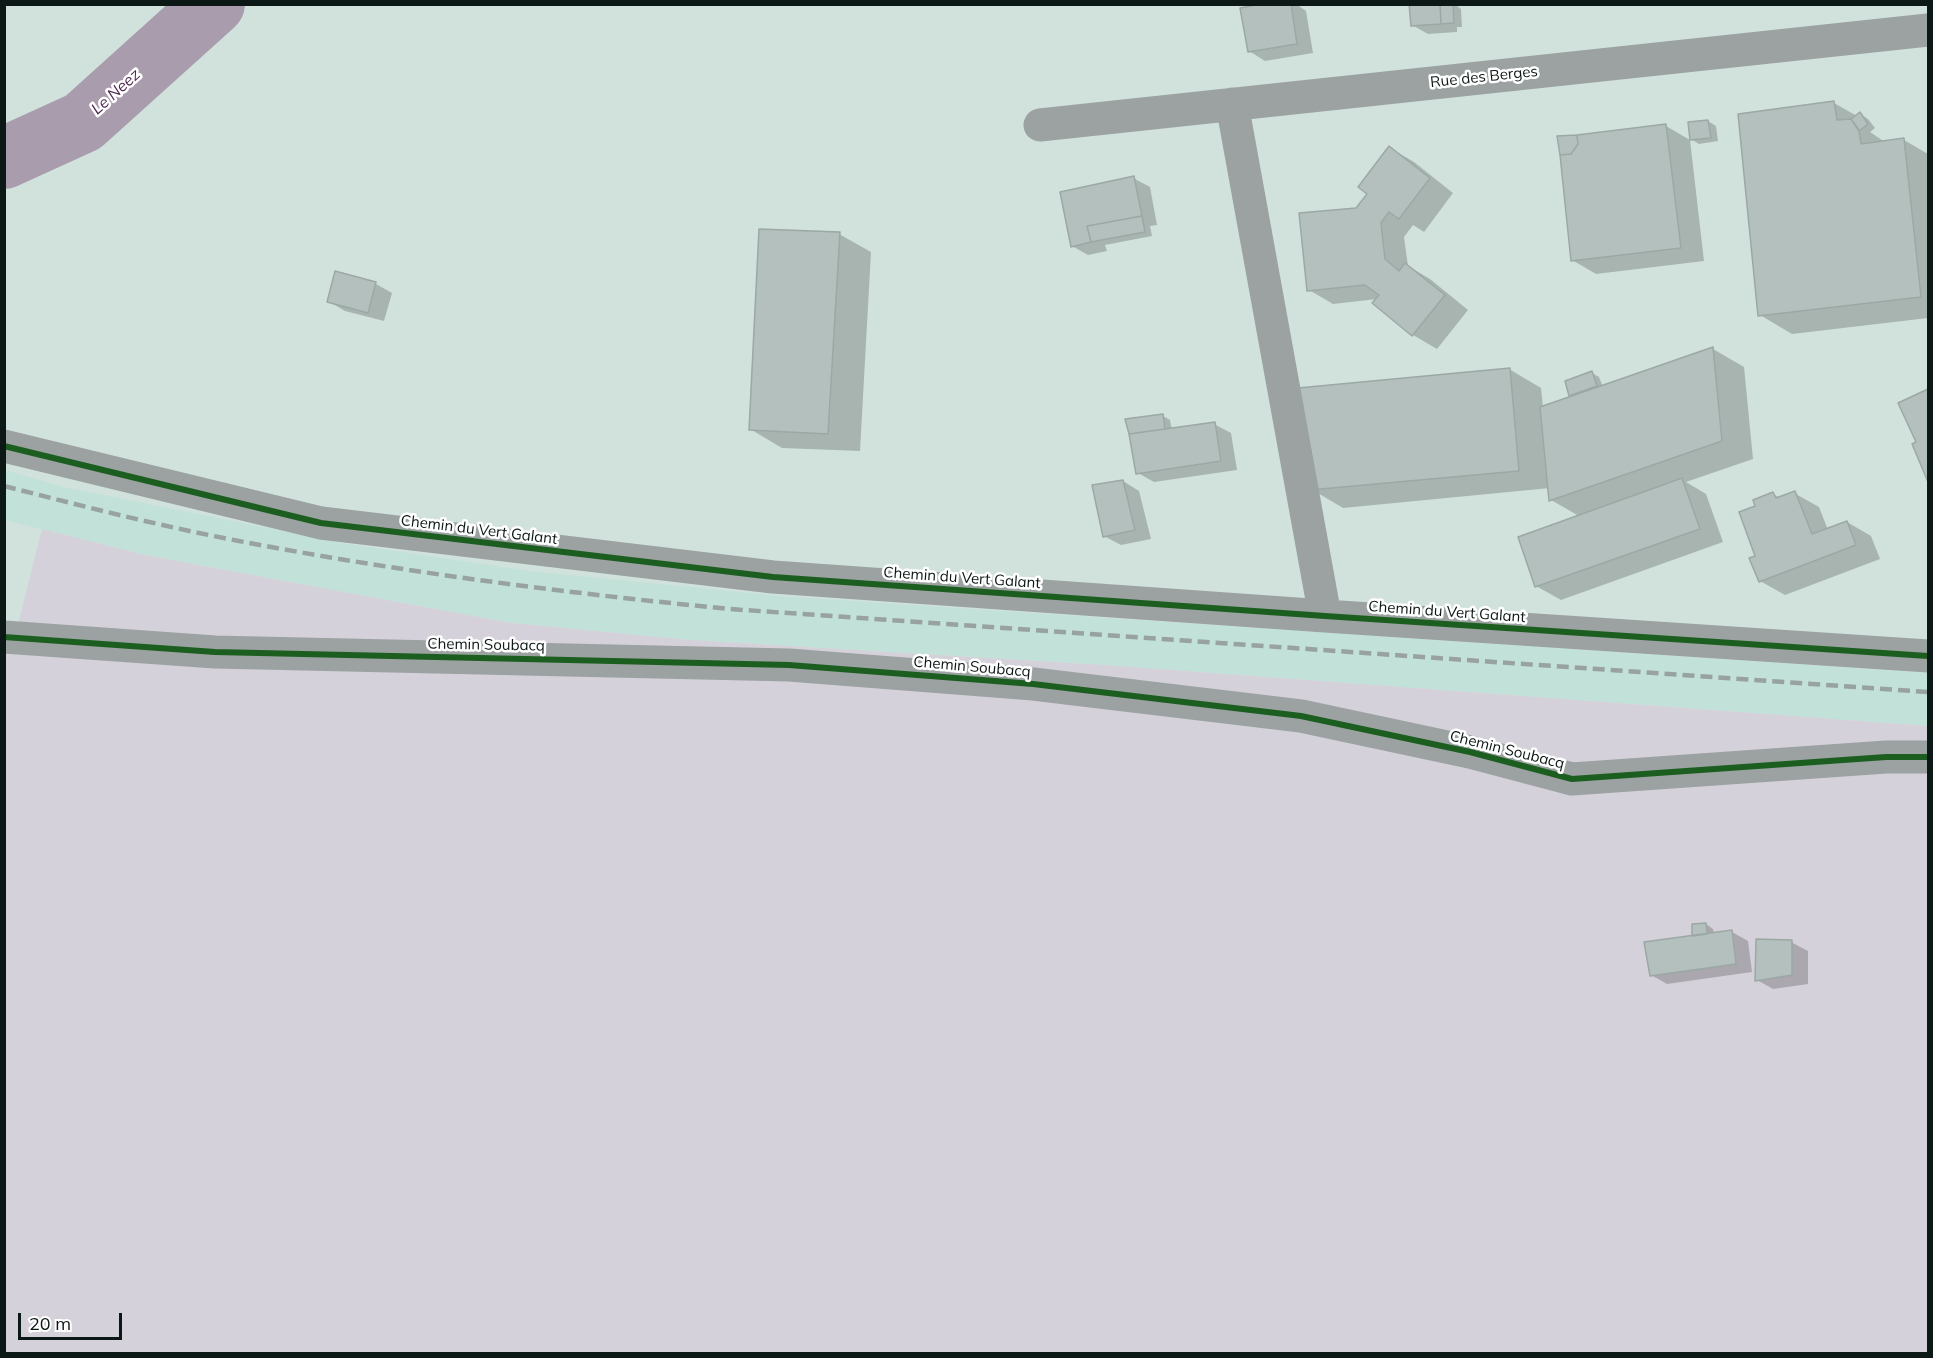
<!DOCTYPE html>
<style>
body{margin:0}
#map{position:relative;width:1933px;height:1358px;overflow:hidden;background:#d1e2dd;font-family:Mulish,sans-serif}
canvas{display:block}
.frame{position:absolute;inset:0;border:6px solid #0c1815;pointer-events:none}
.scale{position:absolute;left:18px;top:1313px;width:104px;height:27px;box-sizing:border-box;border:3px solid #0c1815;border-top:0;padding-left:8px;font-size:18px;line-height:21px;white-space:nowrap;color:#0c1815;-webkit-text-stroke:4px #fff;paint-order:stroke}
</style>
<div id="map">
<canvas width="1933" height="1358"></canvas>
<div class="frame"></div>
<div class="scale">20 m</div>
</div>
<script>
const ctx = document.querySelector('canvas').getContext('2d');
ctx.lineJoin = 'round';
function paint(path, color) { ctx.fillStyle = color; ctx.fill(path, 'evenodd'); }
function trace(path, color, width, dash) { ctx.strokeStyle = color; ctx.lineWidth = width; ctx.lineCap = dash ? 'butt' : 'round'; ctx.setLineDash(dash || []); ctx.stroke(path); }
function write(font, color, halo, rows, align = 'center') {
  ctx.font = font + ' Mulish,sans-serif'; ctx.lineWidth = 5; ctx.setLineDash([]); ctx.textBaseline = 'middle'; ctx.strokeStyle = halo; ctx.fillStyle = color; for (const [text, x, y, turn = 0] of rows) {
    ctx.save(); ctx.translate(x, y); ctx.rotate((+turn || 0) * Math.PI / 180); ctx.textAlign = isNaN(turn) ? turn : align; if (halo) ctx.strokeText(text, 0, 0); ctx.fillText(text, 0, 0); ctx.restore();
  }
}
paint(new Path2D(`
 M5,470l59,17 278,56 187,28 250,25 1149,77v53l-824,-61 -413,-25 -180,-17 -366,-68 -140,-35z`), '#c2e1d8');
paint(new Path2D(`
 M42,529l103,26 366,68 180,17 413,25 824,61v627l-1923,1 -1,-705h8z`), '#d5d1db');
paint(new Path2D(`
 M1270,4h26l10,7 7,42 -48,8 -16,-10z
 M1411,4h44l6,5 1,18h-5v5l-29,2 -16,-9z
 M1834,103l23,13 3,-2 8,5 7,9 -5,4 15,10 19,-2 24,14v164l-136,16 -32,-19z
 M1708,121l8,5 2,15 -19,3 -8,-5z
 M1666,126l24,14 14,121 -108,13 -24,-14z
 M1390,148l24,14 39,31 -29,39 -11,-7 -9,12 4,29 22,13 38,31 -31,39 -24,-14 -36,-36 -44,5 -24,-14 48,-81 12,-16z
 M1133,178l17,9 7,38 -7,1 2,10 -47,9 2,6 -19,4 -16,-9z
 M839,234l32,18 -11,199 -78,-3 -32,-19z
 M336,273l40,11 16,9 -8,28 -39,-10 -17,-10z
 M1713,349l31,18 9,92 -67,23 20,12 17,48 -162,58 -25,-14 43,-70 -28,-16 -1,-12 -207,20 -32,-19 198,-120 32,19 2,19 31,-10 -3,-2 21,-22 7,4 4,10z
 M1928,391v87l-15,-33 5,-2 -18,-39z
 M1163,416l7,4 2,10 42,-6 17,9 6,37 -83,12 -16,-9z
 M1123,481l16,10 12,48 -30,6 -17,-9z
 M1794,493l25,14 9,23 19,-8 24,14 9,23 -95,36 -25,-14 -3,-25v-49l16,-13 7,4z
 M1706,924l7,5 1,5 18,-2 16,9 4,31 -85,12 -16,-9z
 M1791,942l17,9v33l-35,5 -16,-9z`), '#0003');
trace(new Path2D(`
 M4,158l79,-36 131,-118`), '#a99dad', 62);
const building = new Path2D(`
 M1261,4h30l6,40 -49,8 -8,-44z
 M1409,4h31l1,20 -30,2z
 M1440,4h13l1,19 -13,1z
 M1834,101l3,19 14,-1 8,11 2,14 43,-6 17,159 -163,19 -20,-202z
 M1860,112l8,12 -9,7 -8,-12z
 M1708,120l3,18 -21,2 -2,-18z
 M1666,124l15,124 -110,13 -11,-106 11,-1 7,-10 -1,-9z
 M1577,135l1,9 -7,10 -11,1 -3,-19z
 M1389,146l41,32 -31,41 -10,-7 -8,11 4,36 14,12 6,-8 40,32 -33,41 -40,-33 7,-8 -14,-10 -58,6 -8,-78 57,-5 11,-14 -9,-7z
 M1134,176l8,40 -55,10 4,16 -20,5 -11,-55z
 M1142,216l3,16 -54,10 -4,-16z
 M759,229l81,3 -12,202 -79,-4z
 M335,271l41,11 -8,31 -41,-11z
 M1713,347l9,94 -173,60 -9,-94z
 M1510,368l9,103 -209,19 -12,-102z
 M1592,371l5,15 -28,10 -4,-15z
 M1928,389v93l-16,-38 4,-2 -18,-39z
 M1163,414l2,15 -36,5 -4,-15z
 M1215,422l6,39 -85,13 -7,-40z
 M1682,478l18,51 -165,58 -17,-50z
 M1123,480l12,50 -32,7 -11,-52z
 M1795,491l17,43 35,-13 9,24 -97,37 -10,-24 6,-2 -16,-44 16,-6 -2,-6 20,-8 3,6z
 M1706,923l1,11 -15,2v-12z
 M1732,930l4,34 -86,12 -6,-34z
 M1756,939l36,1v35l-37,6z`);
paint(building, '#b3c0bd');
trace(building, '#9ba8a4', 1.5);
trace(new Path2D(`
 M1232,104l93,512
 M1040,125l888,-95
 M4,446l317,77 452,54 552,39 603,40
 M4,637l211,15 574,13 244,19 268,32 169,36 102,27 314,-22h42`), '#9ba2a1', 33);
trace(new Path2D(`
 M4,486c78,20 156,40 235,55 162,31 326,52 491,68l1198,83`), '#98a29f', 4.5, [12, 6]);
trace(new Path2D(`
 M4,446l317,77 452,54 552,39 603,40
 M4,637l211,15 574,13 244,19 268,32 169,36 102,27 314,-22h42`), '#1b5e20', 6);
write('15px', '#0c1815', '#fff', [
 ["Rue des Berges",1484,77,-6],
 ["Chemin du Vert Galant",479,530,7],
 ["Chemin du Vert Galant",962,578,4],
 ["Chemin du Vert Galant",1447,612,4],
 ["Chemin Soubacq",486,645,1],
 ["Chemin Soubacq",972,667,5],
 ["Chemin Soubacq",1507,750,14]
]);
write('italic 16px', '#4c294e', '#fff', [
 ["Le Neez",116,92,-42]
]);
</script>
